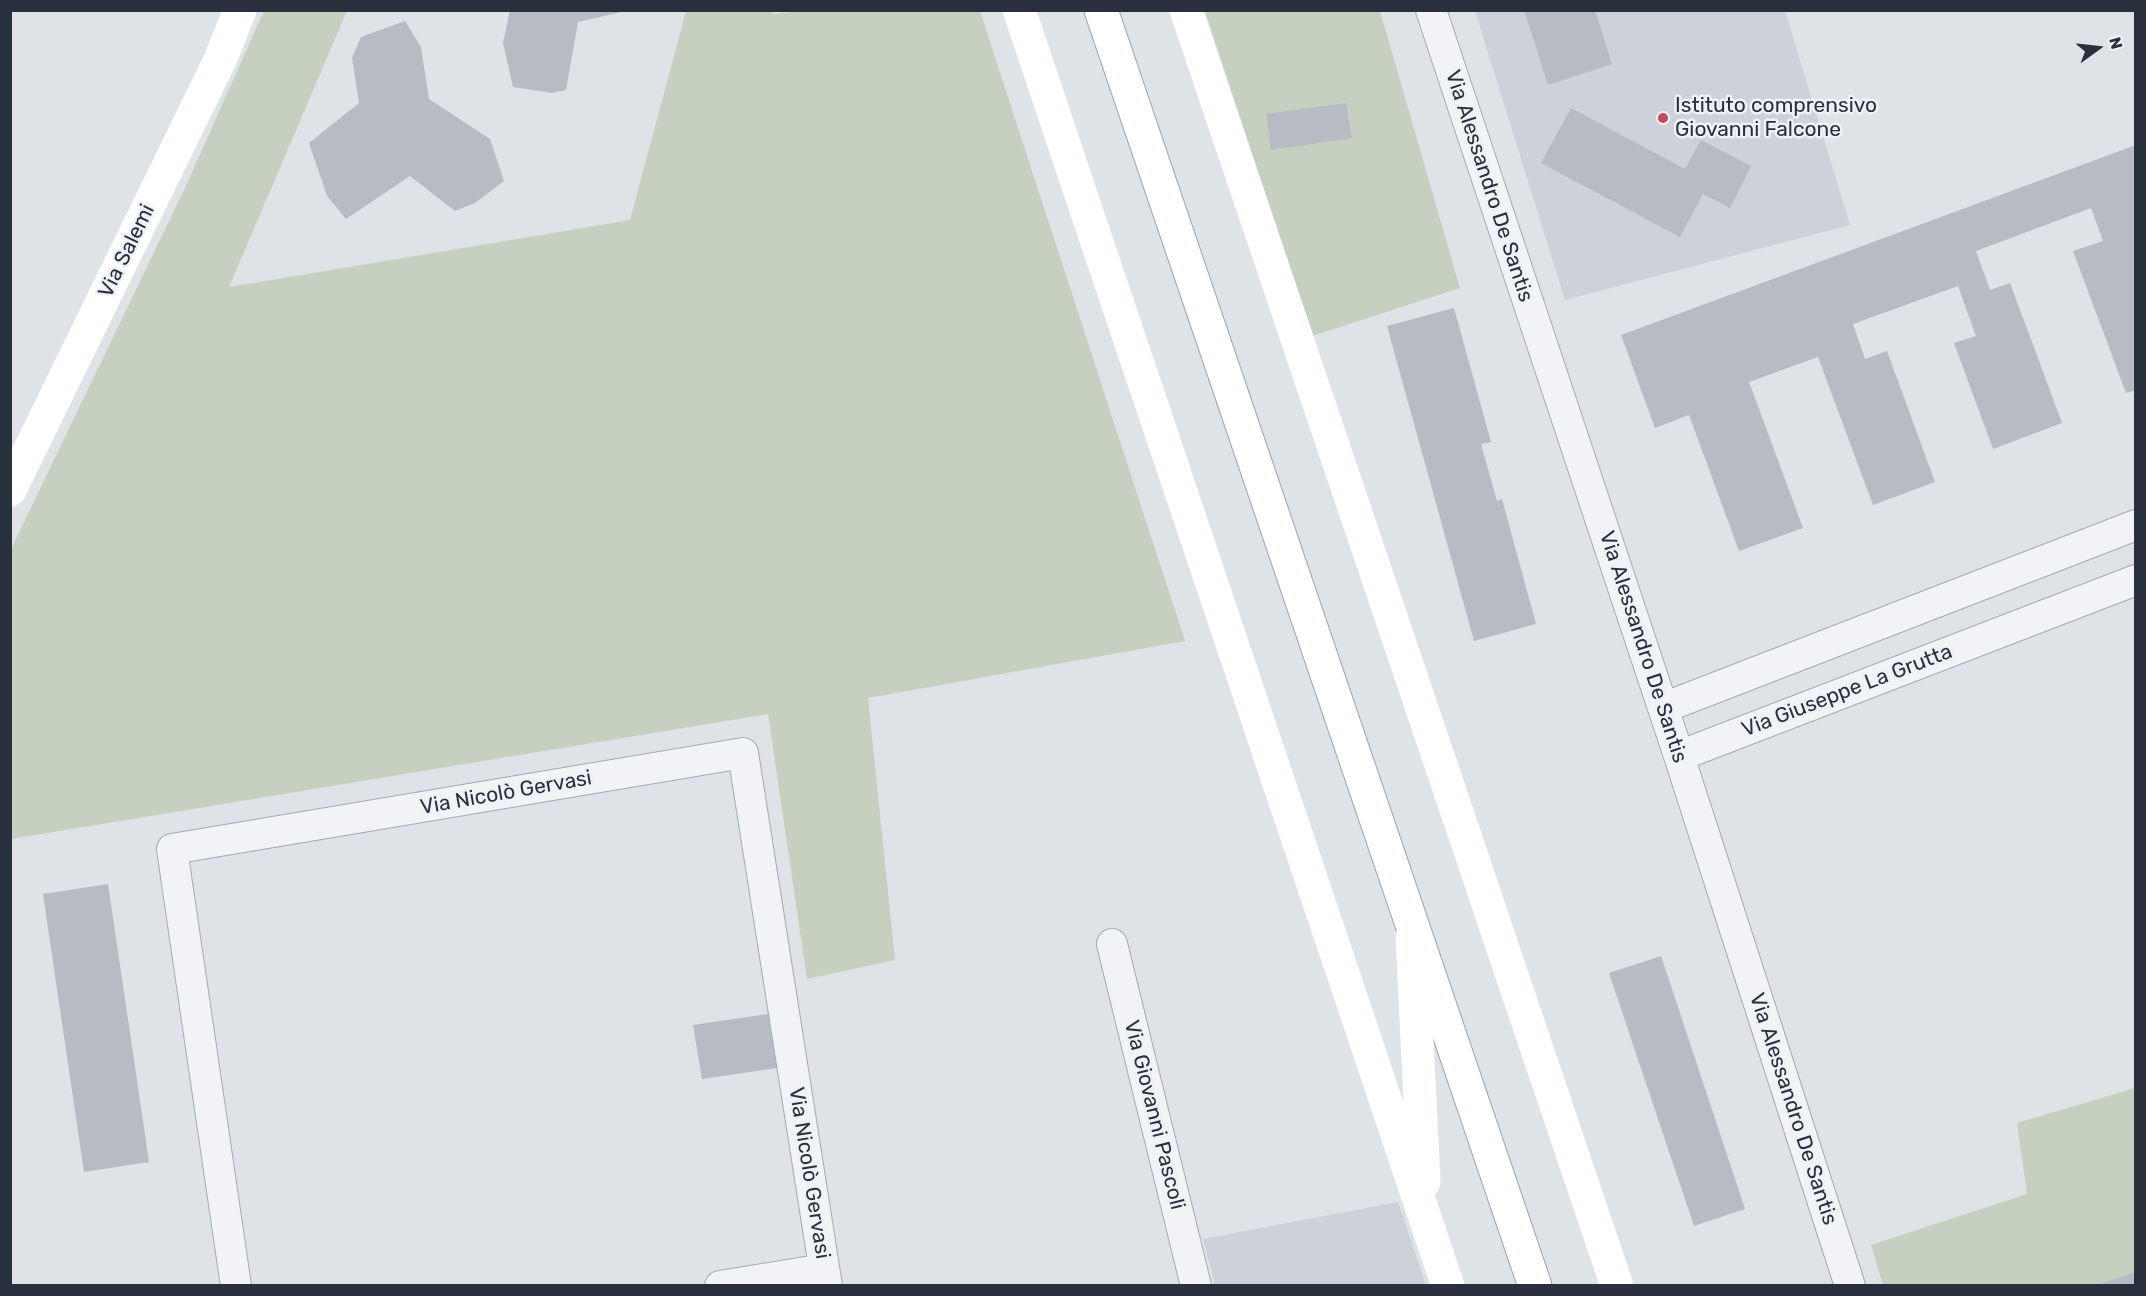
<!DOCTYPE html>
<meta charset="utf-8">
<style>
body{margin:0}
#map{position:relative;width:2146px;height:1296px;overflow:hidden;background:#dfe2e7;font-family:Rubik,sans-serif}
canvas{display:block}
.frame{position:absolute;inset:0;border:12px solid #29303d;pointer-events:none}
.north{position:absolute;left:2068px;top:18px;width:60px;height:60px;-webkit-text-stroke:4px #eef1f5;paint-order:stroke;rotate:75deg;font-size:16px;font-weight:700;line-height:24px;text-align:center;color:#29303d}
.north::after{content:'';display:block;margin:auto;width:21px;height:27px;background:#29303d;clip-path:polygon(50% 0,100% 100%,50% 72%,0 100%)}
</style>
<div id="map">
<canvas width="2146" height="1296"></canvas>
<div class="frame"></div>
<div class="north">N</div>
</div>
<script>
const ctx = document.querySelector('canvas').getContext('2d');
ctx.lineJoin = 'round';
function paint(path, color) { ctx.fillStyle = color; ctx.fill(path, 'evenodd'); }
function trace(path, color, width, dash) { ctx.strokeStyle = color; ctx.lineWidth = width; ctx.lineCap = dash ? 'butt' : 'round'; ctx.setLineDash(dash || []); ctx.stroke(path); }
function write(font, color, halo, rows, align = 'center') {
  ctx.font = font + ' Rubik,sans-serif'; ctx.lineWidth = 5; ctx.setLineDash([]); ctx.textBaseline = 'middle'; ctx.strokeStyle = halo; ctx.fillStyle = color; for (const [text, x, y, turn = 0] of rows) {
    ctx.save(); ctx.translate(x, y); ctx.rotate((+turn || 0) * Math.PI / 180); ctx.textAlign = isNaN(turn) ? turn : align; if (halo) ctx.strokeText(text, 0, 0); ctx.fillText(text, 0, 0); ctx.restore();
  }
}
paint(new Path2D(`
 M1475,11h310l65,214 -285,75z
 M1398,1202l28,83h-211l-12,-46z`), '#cdd1d9');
paint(new Path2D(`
 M769,11l6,3 36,-4 169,1 205,630 -317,57 27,262 -88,19 -39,-265 -757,125v-290l174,-361 79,-177h83l-118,276 401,-67 56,-209z
 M1205,11h175l80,277 -148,48z
 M2135,1088v197h-252l-12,-40 156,-51 -10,-71z`), '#c5d0c0');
paint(new Path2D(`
 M510,10h116v1l-48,11 -12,68 -14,3 -39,-6 -10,-44z
 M1524,10h71l17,54 -64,21z
 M405,21l16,26 8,52 61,40 14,42 -29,22 -20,8 -45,-35 -64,43 -19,-23 -18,-53 50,-40 -7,-45 9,-21z
 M1346,103l6,35 -81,12 -5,-36z
 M1571,108l114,61 16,-29 50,26 -21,42 -27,-14 -23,43 -139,-74z
 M2136,145v245l-10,3 -53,-142 30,-10 -12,-33 -115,43 14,39 20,-7 52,140 -69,26 -39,-106 22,-7 -18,-50 -105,38 12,35 22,-8 48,131 -62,23 -55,-148 -69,25 54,146 -64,23 -50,-136 -34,13 -34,-93z
 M1454,308l37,134 -10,2 16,57 5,-2 34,125 -62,17 -87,-315z
 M108,884l41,278 -65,10 -41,-278z
 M1661,956l84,253 -51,17 -85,-253z
 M768,1014l9,54 -75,11 -9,-54z
 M2136,1272v14h-39v-1z`), '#b6bbc4');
const street = new Path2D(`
 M1431,10l248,746 171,530
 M1663,708l473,-183
 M1679,756l457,-176
 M1112,944l84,342
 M236,1286l-64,-437 571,-96 84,533
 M720,1286l104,-17`);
const primary = new Path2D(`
 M1101,10l434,1276`);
trace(street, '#a5a9b1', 32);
trace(primary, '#9fa7b2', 35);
trace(street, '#f1f3f6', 30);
trace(new Path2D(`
 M1019,10l429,1276
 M1186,10l431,1276
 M10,490l210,-430 20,-50
 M1412,937l12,245`), '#fff', 33);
trace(primary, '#fff', 33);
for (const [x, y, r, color] of [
 [1663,118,6,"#c64a5f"]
]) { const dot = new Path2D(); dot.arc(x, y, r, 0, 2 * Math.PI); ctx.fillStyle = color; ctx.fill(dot); trace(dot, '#eef1f5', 2); }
write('21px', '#29303d', '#eef1f5', [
 ["Istituto comprensivo",1675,106],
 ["Giovanni Falcone",1675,130]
], 'left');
write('21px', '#29303d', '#eef1f5', [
 ["Via Alessandro De Santis",1489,186,72],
 ["Via Salemi",127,251,-64],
 ["Via Alessandro De Santis",1643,647,72],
 ["Via Giuseppe La Grutta",1847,691,-21],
 ["Via Nicolò Gervasi",506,793,-10],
 ["Via Alessandro De Santis",1793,1109,72],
 ["Via Giovanni Pascoli",1154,1115,76],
 ["Via Nicolò Gervasi",809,1173,81]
]);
</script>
